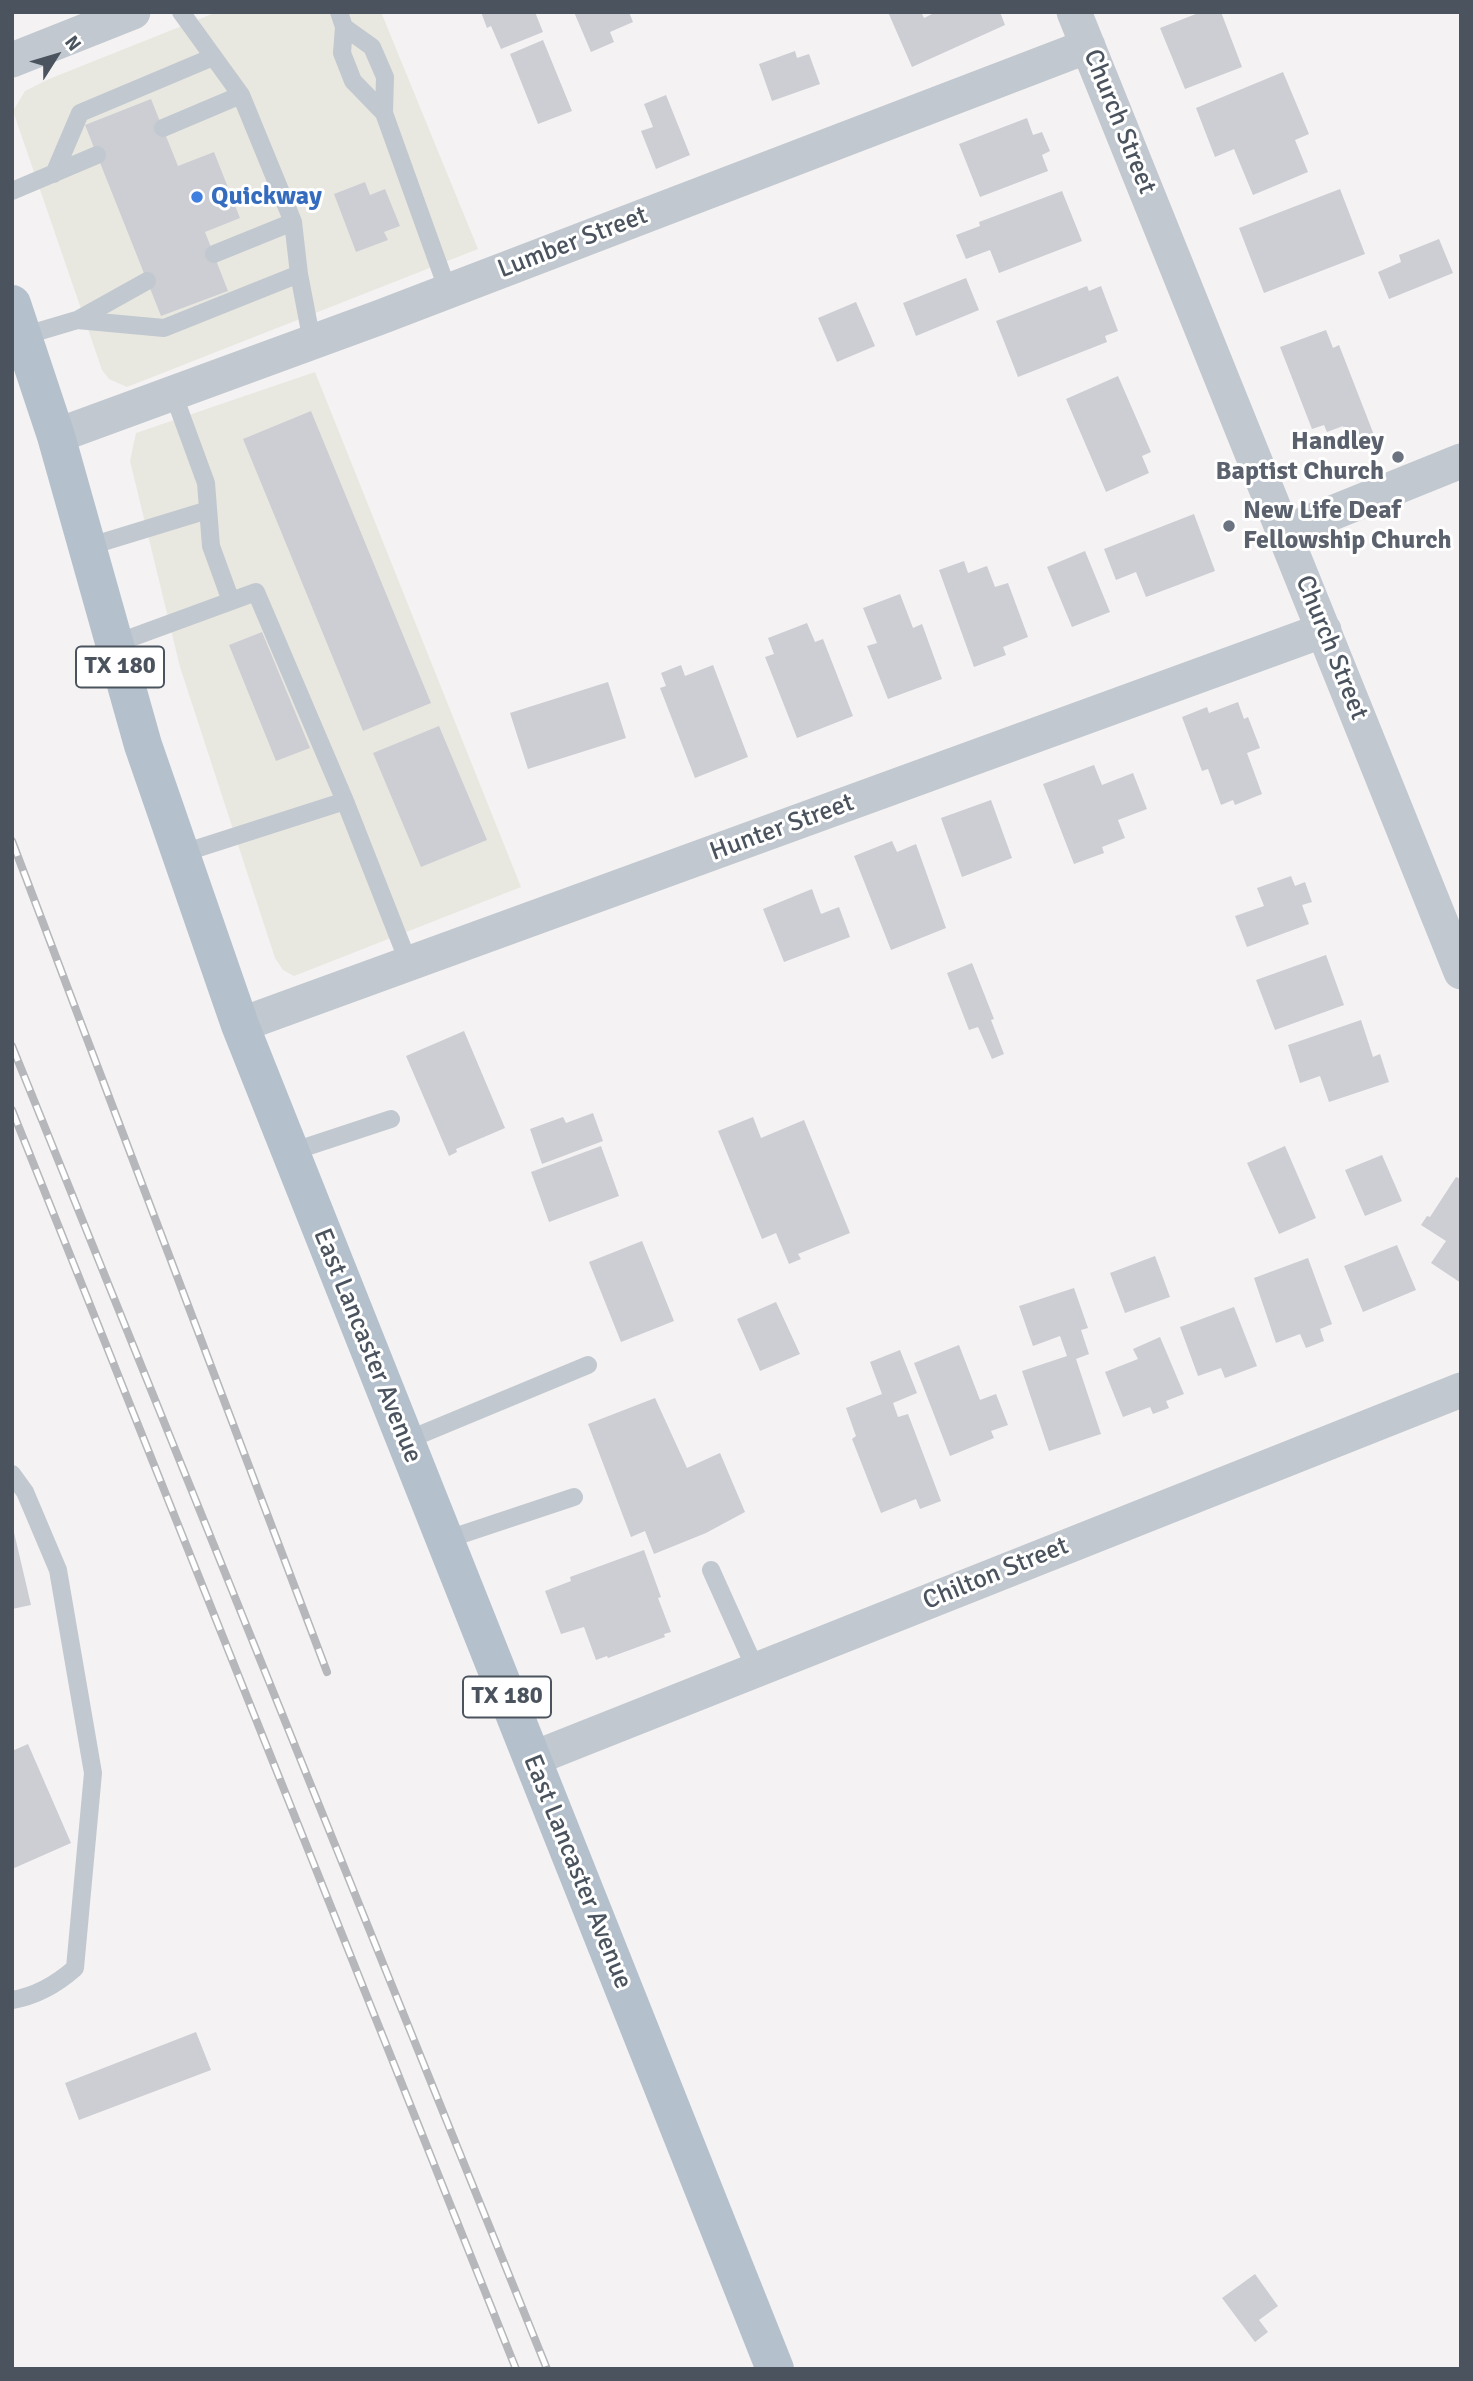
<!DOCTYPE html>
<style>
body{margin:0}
#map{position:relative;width:1473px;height:2381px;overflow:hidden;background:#f4f2f2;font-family:Signika,sans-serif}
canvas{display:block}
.frame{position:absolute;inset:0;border:14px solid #4b545e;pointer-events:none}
.north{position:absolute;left:21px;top:21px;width:70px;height:70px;-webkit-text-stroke:5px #fff;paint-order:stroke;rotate:53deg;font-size:19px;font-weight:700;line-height:28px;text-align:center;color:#4b545e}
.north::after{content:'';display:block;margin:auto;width:24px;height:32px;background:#4b545e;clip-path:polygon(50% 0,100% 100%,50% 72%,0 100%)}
</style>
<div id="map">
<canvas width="1473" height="2381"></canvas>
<div class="frame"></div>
<div class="north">N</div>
</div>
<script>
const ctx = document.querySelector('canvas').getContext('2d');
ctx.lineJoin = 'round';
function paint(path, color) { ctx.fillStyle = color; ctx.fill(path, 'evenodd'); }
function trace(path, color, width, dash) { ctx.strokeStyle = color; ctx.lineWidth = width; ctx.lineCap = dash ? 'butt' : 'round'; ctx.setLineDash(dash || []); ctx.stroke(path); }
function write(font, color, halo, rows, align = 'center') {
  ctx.font = font + ' Signika,sans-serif'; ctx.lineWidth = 6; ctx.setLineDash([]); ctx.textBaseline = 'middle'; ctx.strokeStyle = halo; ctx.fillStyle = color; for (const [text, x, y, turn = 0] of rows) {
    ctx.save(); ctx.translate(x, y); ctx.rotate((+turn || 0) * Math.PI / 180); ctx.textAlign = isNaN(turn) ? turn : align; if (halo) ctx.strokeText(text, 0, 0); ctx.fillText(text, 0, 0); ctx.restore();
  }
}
paint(new Path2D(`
 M217,12h164l97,237 -351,138 -18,-8 -7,-9 -89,-259 12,-20 24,-12z
 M315,372l206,515 -227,89 -11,-6 -8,-12 -95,-291 -50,-206 6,-28z`), '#e9e8e0');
paint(new Path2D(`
 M481,12h54l8,20 -42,17 -10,-23 -4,2z
 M574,12h55l4,10 -23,10 4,10 -23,10z
 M888,12h33l3,6 12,-6h64l5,13 -93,42z
 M1201,12h20l21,55 -57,22 -25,-61z
 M543,40l29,71 -34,13 -28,-70z
 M795,51l2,7 12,-4 11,30 -48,17 -13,-37z
 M1283,72l26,62 -14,6 13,32 -55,23 -19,-46 -19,8 -19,-49z
 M666,95l24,60 -34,14 -15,-38 12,-4 -9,-23z
 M151,99l27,67 36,-14 26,66 -35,14 23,59 -67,25 -76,-191z
 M1027,118l6,17 9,-3 8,19 -8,4 6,16 -68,26 -21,-53z
 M365,182l5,13 15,-6 15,37 -16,6 4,8 -32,12 -22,-58z
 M1340,189l25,65 -101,39 -25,-65z
 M1062,191l20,50 -83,32 -9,-23 -24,9 -10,-24 24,-9 -1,-4z
 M1439,239l14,34 -64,26 -11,-27 23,-10 -2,-7z
 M966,278l13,32 -63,26 -13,-33z
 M1087,286l2,5 12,-5 17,45 -13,5 2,6 -89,35 -22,-56z
 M856,302l19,44 -38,16 -19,-44z
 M1326,330l7,18 6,-3 35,90 -23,9 -8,-18 -16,6 -3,-7 -12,4 -32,-82z
 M1118,376l33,76 -9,4 7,17 -43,19 -40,-93z
 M311,411l120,292 -68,28 -120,-292z
 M1194,514l21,57 -69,26 -10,-25 -20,8 -12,-31z
 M1085,551l25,61 -38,15 -25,-60z
 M964,561l4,12 19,-7 8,21 13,-4 20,54 -25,10 3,8 -32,12 -35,-97z
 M900,594l13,34 9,-4 20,55 -54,20 -21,-53 10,-3 -14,-35z
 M807,623l8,19 8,-3 30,77 -56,22 -32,-81 9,-3 -6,-16z
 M262,632l48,116 -34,13 -47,-116z
 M681,665l4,11 28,-11 35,92 -53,21 -35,-90 6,-2 -5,-13z
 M608,682l18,56 -98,31 -18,-56z
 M1238,702l6,17 4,-2 12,31 -13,5 15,41 -27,11 -2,-5 -12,5 -13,-36 -6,2 -20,-54 25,-10 2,6z
 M439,726l48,114 -66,27 -48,-114z
 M1094,765l8,20 31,-12 14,36 -29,11 7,18 -23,9 2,6 -30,11 -31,-80z
 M991,800l21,58 -50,19 -21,-59z
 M892,841l5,11 19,-8 30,84 -55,22 -37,-94z
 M1291,876l4,10 10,-4 7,20 -10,3 7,19 -62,23 -12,-31 29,-10 -7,-18z
 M812,889l9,25 18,-7 11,30 -66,25 -21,-53z
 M1326,955l18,50 -69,25 -19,-50z
 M972,963l22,56 -3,1 13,34 -12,5 -14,-32 -9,3 -22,-57z
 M1361,1020l12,37 7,-3 9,28 -60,20 -9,-26 -20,7 -12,-38z
 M464,1031l41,97 -49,21 1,3 -8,4 -43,-100z
 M593,1113l10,28 -61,23 -12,-35 33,-12 3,6z
 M753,1117l8,21 43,-18 46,113 -52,21 3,5 -12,5 -13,-31 -14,6 -44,-108z
 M601,1146l18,50 -70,26 -18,-50z
 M1285,1146l31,72 -37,16 -32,-71z
 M1382,1155l20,46 -37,15 -20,-46z
 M1456,1177l5,2v104l-30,-20 15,-22 -25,-16 6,-9 3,1z
 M642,1241l32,80 -53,21 -32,-80z
 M1397,1245l19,45 -53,22 -19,-46z
 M1155,1256l15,41 -45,16 -15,-40z
 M1308,1258l24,66 -12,5 4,12 -18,7 -6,-14 -24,9 -22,-65z
 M1074,1288l14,40 -7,2 8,24 -13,5 25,75 -52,17 -27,-80 45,-15 -7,-20 -27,10 -14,-40z
 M776,1302l24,52 -40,17 -23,-52z
 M1234,1307l23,59 -32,12 -4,-10 -23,8 -18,-49z
 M1160,1337l24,57 -18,7 3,7 -16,6 -3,-7 -27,10 -18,-45 33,-13 -5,-10z
 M959,1345l21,55 16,-6 12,31 -17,6 3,7 -44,18 -36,-93z
 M900,1350l17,43 -24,10 5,14 10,-3 33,87 -21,8 -4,-10 -35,14 -29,-74 4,-3 -10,-28 36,-14 -12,-32z
 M655,1398l32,70 33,-15 25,59 -39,21 -52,21 -9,-23 -14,6 -43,-113z
 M13,1528l18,77 -19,4v-80z
 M644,1550l17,47 -3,1 13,34 -7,2 1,3 -57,21 -1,-2 -11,4 -12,-33 -23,7 -16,-43 26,-10 -1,-4z
 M28,1744l43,99 -59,26v-118z
 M196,2032l15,38 -132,50 -14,-37z
 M1255,2274l23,32 -19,14 9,12 -13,10 -33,-44z`), '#ccced4');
trace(new Path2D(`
 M181,12l60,83 52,127 6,52 13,68
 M339,12l5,15 -2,26 11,28 31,32 64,178
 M344,27l28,20 13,30 -1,36
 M163,128l78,-33
 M54,174l26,-61 133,-56
 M12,191l85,-36
 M214,254l79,-32
 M77,320l70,-39
 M23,336l54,-16 87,8 135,-54
 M173,393l33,90 5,63 20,55
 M87,547l121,-37
 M114,644l142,-52 89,209
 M180,854l165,-53 64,163
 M291,1152l100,-33
 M405,1441l183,-76
 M12,1474l13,18 33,78 35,203 -18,195c-18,16 -39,28 -63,32
 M445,1540l129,-43
 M711,1570l45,100`), '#c1c8cf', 18);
trace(new Path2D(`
 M1074,12l387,960
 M12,60l121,-48
 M56,436l322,-118 710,-272
 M1285,532l176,-71
 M240,1025l1084,-395
 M532,1759l929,-369`), '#c1c8cf', 35);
trace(new Path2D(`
 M12,304l44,132 87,309 97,280 535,1344`), '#b5c0cd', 38);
const rail = new Path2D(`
 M12,841l315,831
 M12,1046l535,1323
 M12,1110l504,1259`);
trace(rail, '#b5b7bb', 8);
trace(rail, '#fff', 5, [16]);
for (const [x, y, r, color] of [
 [197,197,7,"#3f7fe0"],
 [1398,457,7,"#6b7280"],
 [1229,526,7,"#6b7280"]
]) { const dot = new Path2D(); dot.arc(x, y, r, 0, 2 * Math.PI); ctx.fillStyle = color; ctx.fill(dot); trace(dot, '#fff', 2.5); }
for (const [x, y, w] of [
 [120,667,88],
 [507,1697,88]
]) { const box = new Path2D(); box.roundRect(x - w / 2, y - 20.5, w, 41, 5); ctx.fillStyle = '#fff'; ctx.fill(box); trace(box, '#4b545e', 2); }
write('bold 24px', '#4b545e', null, [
 ["TX 180",120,667],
 ["TX 180",507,1697]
]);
write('26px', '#4b545e', '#fff', [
 ["Church Street",1119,122,68],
 ["Lumber Street",573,243,-21],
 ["Church Street",1331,648,68],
 ["Hunter Street",782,828,-20],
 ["East Lancaster Avenue",367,1346,68],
 ["Chilton Street",996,1574,-22],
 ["East Lancaster Avenue",577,1872,68]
]);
write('bold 26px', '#366cbe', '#fff', [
 ["Quickway",211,197]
], 'left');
write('bold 26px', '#5b616d', '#fff', [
 ["Handley",1384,442],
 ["Baptist Church",1384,472],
 ["New Life Deaf",1243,511,"left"],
 ["Fellowship Church",1243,541,"left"]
], 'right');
</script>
